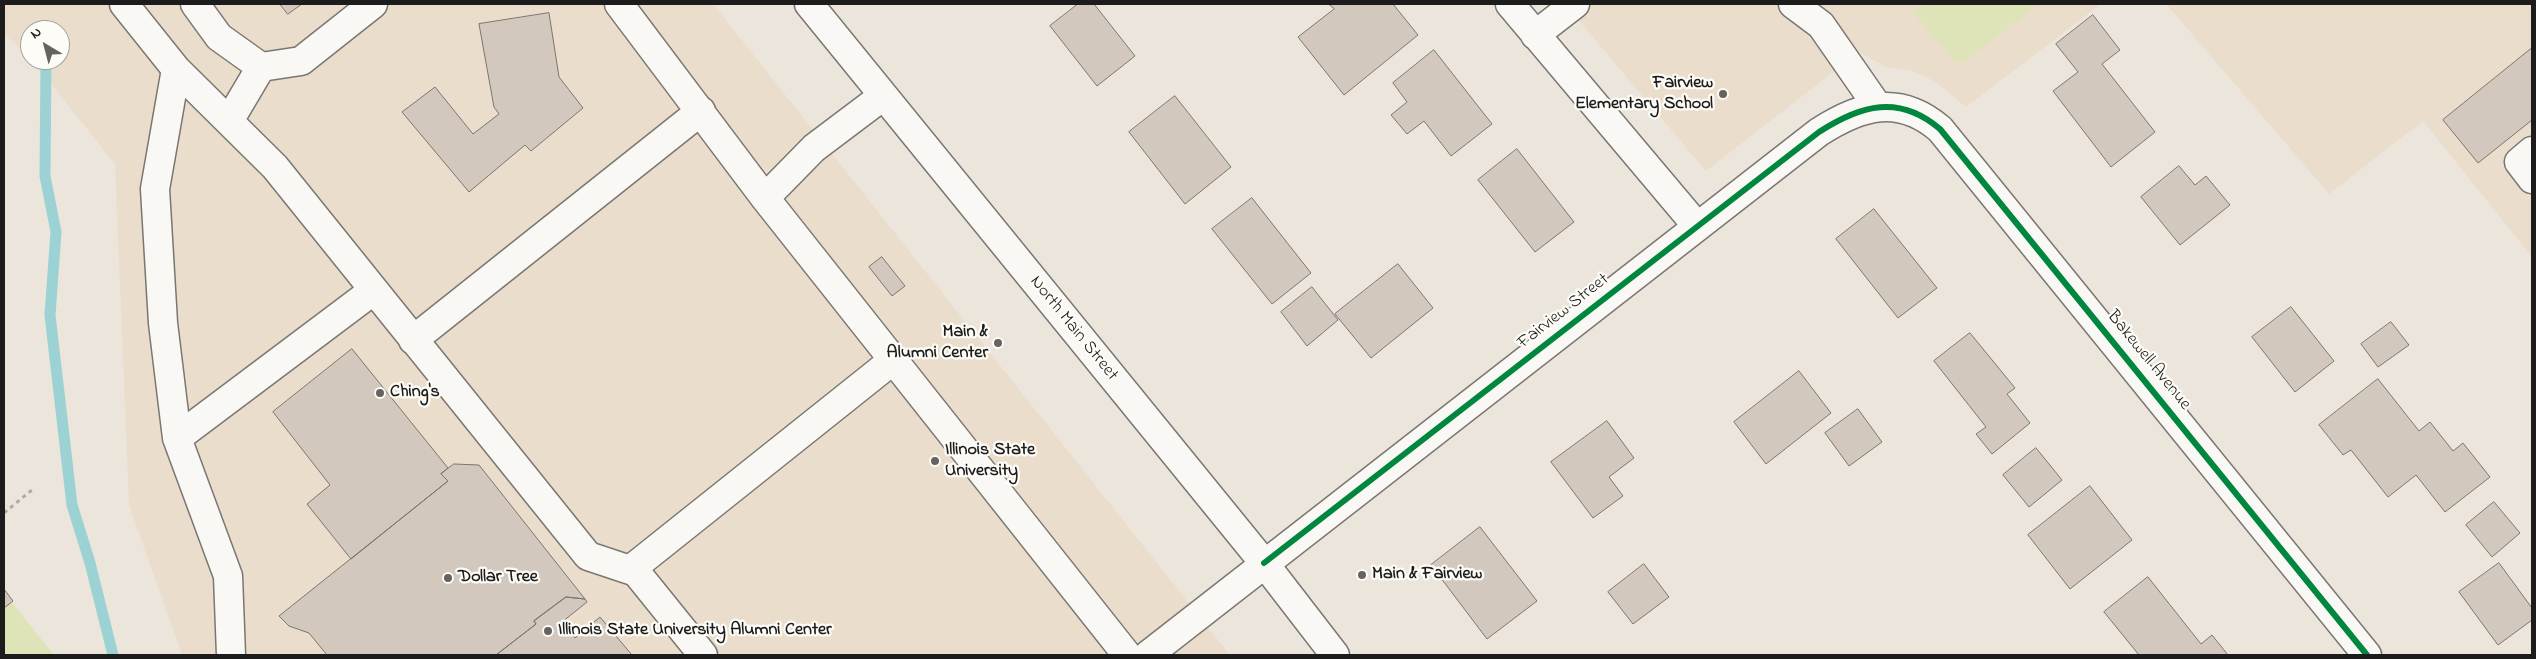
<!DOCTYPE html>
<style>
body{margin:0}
#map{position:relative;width:2536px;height:659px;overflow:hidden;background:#ece5dc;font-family:"Indie Flower",sans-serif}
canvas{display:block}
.frame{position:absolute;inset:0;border:5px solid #1c1c1c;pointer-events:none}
.north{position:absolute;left:20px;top:20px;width:50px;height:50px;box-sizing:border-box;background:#fdfcf7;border:1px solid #a3a29f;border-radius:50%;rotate:323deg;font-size:14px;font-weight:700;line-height:20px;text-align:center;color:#1c1c1c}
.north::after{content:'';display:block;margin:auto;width:18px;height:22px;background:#65625f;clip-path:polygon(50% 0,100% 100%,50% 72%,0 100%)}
</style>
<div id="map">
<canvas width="2536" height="659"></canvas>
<div class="frame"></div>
<div class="north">N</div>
</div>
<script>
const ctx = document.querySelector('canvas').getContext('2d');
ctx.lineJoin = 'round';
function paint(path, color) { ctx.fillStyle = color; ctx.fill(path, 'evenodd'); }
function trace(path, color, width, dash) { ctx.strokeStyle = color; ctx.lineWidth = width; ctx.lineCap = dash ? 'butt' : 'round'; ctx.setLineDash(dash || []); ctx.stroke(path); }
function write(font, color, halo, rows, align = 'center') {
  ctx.font = font + ' "Indie Flower",sans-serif'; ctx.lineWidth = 4.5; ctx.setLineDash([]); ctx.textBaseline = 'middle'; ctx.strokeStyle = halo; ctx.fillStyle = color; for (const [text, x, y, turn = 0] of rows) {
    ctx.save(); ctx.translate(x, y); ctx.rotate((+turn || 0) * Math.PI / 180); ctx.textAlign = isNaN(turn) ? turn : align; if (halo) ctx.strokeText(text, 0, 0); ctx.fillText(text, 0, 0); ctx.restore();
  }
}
paint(new Path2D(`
 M4,4h709l517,651h-1048l-53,-150 -14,-341 -83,-104h28v-30h-30v27l-26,-23z
 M1565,4h536l-135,103 -32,-26 -24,-11 -22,-2 -29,-16 -153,119z
 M2166,4h366v253l-109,-136 -94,73z`), '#ebddcc');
paint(new Path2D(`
 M1926,4h113l-76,59 -10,-3 -40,-47z
 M10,600l44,55h-50v-51z`), '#dee4b7');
trace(new Path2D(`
 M46,60l-1,116 11,56 -6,83 22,190 18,58 23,92`), '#9cd2d3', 11);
const building = new Path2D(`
 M280,4h22l-14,10z
 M1078,4h16l41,52 -38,30 -47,-60z
 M1329,4h64l25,31 -74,60 -46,-58 36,-28z
 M549,13l10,64 24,31 -52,43 -6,-6 -56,47 -67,-80 33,-25 38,47 26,-20 -5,-7 -15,-83z
 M2093,15l27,35 -18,14 53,68 -44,35 -58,-76 25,-19 -22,-28z
 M2532,48v72l-54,43 -35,-43z
 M1434,50l58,74 -41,32 -27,-35 -17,13 -16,-19 16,-13 -14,-19z
 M1175,96l56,71 -46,37 -56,-72z
 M1517,149l57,73 -39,30 -57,-72z
 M2179,166l16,19 11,-9 24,29 -50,40 -39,-48z
 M1252,198l59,75 -39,31 -60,-75z
 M1874,209l63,79 -39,30 -62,-79z
 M882,257l23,29 -13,10 -23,-29z
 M1398,264l35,44 -62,50 -36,-44z
 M1312,287l26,33 -31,26 -26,-34z
 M2291,307l43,54 -39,31 -43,-55z
 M2391,322l18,23 -31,22 -17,-23z
 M1970,333l45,55 -8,6 23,29 -38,31 -16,-20 10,-7 -52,-66z
 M352,349l96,119 -7,6 7,7 -97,78 -44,-55 23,-19 -57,-73z
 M1799,371l32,42 -65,51 -32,-42z
 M2378,379l41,52 11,-9 23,29 10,-8 27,34 -45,35 -29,-37 -28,22 -37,-47 -8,5 -24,-30z
 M1858,409l24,33 -33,24 -24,-33z
 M1607,421l27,37 -25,19 14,19 -30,22 -42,-56z
 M2036,448l26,32 -33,27 -26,-32z
 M454,464l25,1 106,134 -19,-2 -32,24 2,3 -40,31h-169l-18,-22 -20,-7 -10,-10 169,-135 -7,-7z
 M2090,486l42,54 -62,49 -42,-54z
 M2494,502l26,31 -28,24 -26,-32z
 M1480,527l57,74 -50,38 -56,-74z
 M2499,563l33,45v12l-34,25 -39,-53z
 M1644,564l25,33 -36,27 -25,-32z
 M2148,577l53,67 11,-9 16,20h-89l-35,-43z
 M4,589l9,12 -9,7z
 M566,597l19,2 2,3 -25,20 13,16 25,-21 32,38h-136l40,-31 -2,-3z`);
paint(building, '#d3c8bd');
trace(building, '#7a7672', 1);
const minor = new Path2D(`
 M124,4l52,65 -21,120 8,134 14,115 51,138 3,79
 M195,4l24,33 42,30 40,-6 72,-57
 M619,4l146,194 362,457
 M1510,4l187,222
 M1793,4l28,21 57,82
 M1535,35l40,-31
 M176,69l99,98 313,389 48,16 67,83
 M229,121l32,-54
 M2532,151l-13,11 13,17
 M765,198l49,-50 69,-52
 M413,340l288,-229
 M177,438l197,-148
 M630,570l262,-209
 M1148,655l671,-523c42,-27 80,-38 121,-3l427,526`);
const major = new Path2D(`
 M809,4l455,559 71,92`);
trace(minor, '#7a7672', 31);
trace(major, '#7a7672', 31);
trace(new Path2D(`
 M4,513l29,-24`), '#adaba9', 3, [4, 4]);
trace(minor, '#f9f8f5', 28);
trace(major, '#f9f8f5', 28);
trace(new Path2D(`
 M1264,563l555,-431c42,-27 80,-38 121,-3l427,526`), '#00873e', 6);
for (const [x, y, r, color] of [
 [1723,94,5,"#65625f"],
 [998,343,5,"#65625f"],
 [380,393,5,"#65625f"],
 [935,461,5,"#65625f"],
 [1362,575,5,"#65625f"],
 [448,578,5,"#65625f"],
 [548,631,5,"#65625f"]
]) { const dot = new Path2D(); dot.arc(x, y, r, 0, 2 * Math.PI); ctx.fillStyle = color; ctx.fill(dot); trace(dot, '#fdfcf7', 2); }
write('bold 18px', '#1c1c1c', '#fdfcf7', [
 ["Fairview",1713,84,"right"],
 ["Elementary School",1713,105,"right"],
 ["Main &",988,333,"right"],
 ["Alumni Center",988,354,"right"],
 ["Ching's",390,393],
 ["Illinois State",945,451],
 ["University",945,472],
 ["Main & Fairview",1372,575],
 ["Dollar Tree",458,578],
 ["Illinois State University Alumni Center",558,631]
], 'left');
write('18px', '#1c1c1c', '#fdfcf7', [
 ["Fairview Street",1564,312,-38],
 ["North Main Street",1073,329,51],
 ["Bakewell Avenue",2148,361,51]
]);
</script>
